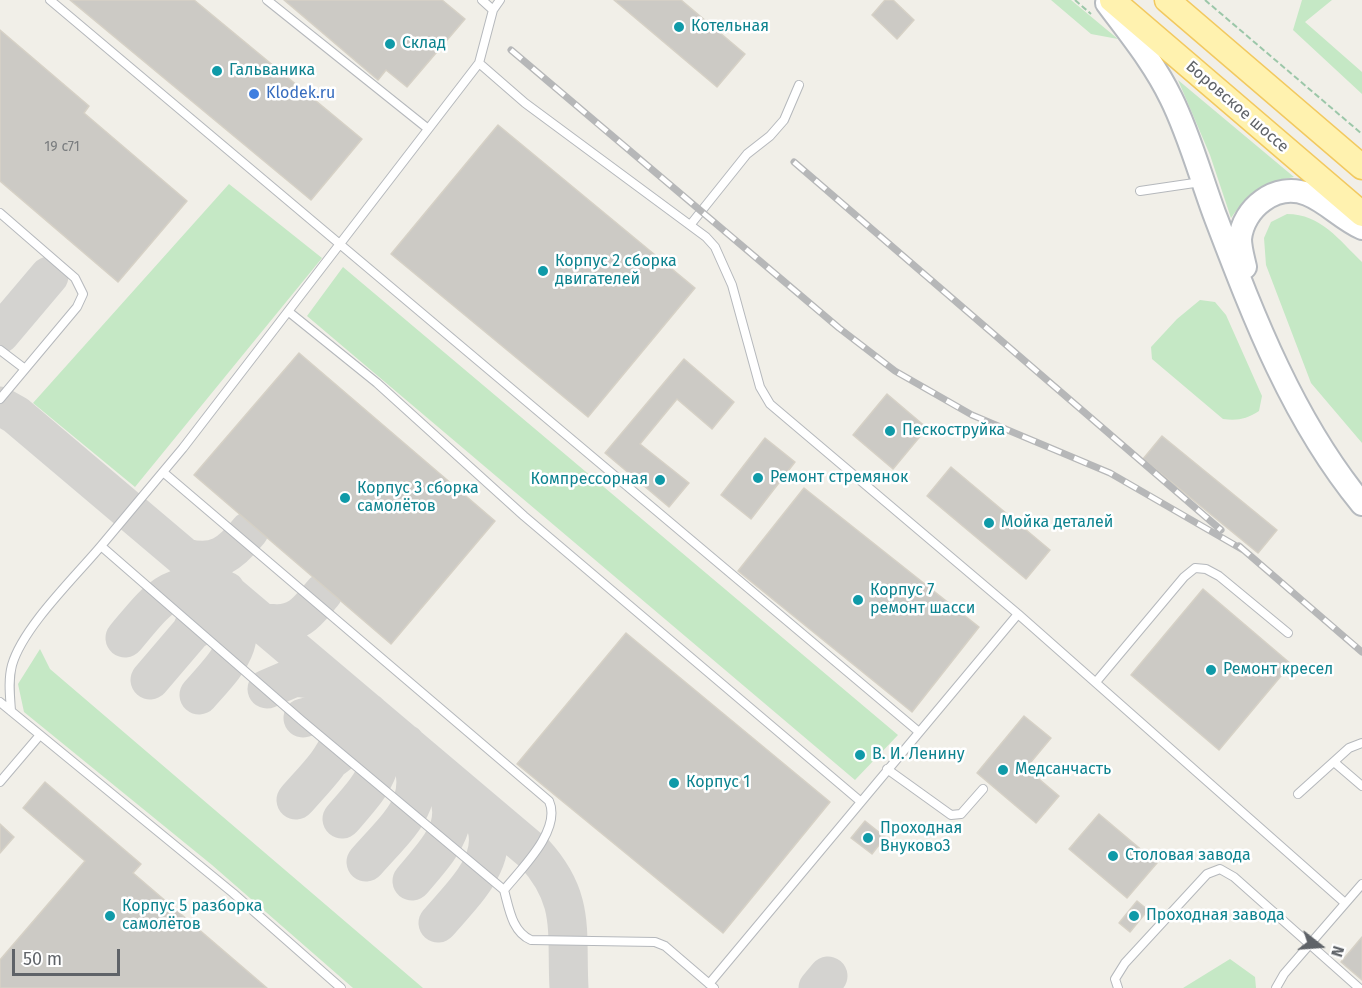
<!DOCTYPE html>
<meta charset="utf-8">
<style>
body{margin:0}
#map{position:relative;width:1362px;height:988px;overflow:hidden;background:#f1efe8;font-family:"Fira Sans",sans-serif}
canvas{display:block}
.north{position:absolute;left:1290px;top:916px;width:60px;height:60px;-webkit-text-stroke:4px #fff;paint-order:stroke;rotate:107deg;font-size:16px;font-weight:700;line-height:24px;text-align:center;color:#5f6368}
.north::after{content:'';display:block;margin:auto;width:21px;height:27px;background:#5f6368;clip-path:polygon(50% 0,100% 100%,50% 72%,0 100%)}
.scale{position:absolute;left:12px;top:949px;width:108px;height:27px;box-sizing:border-box;border:3px solid #5f6368;border-top:0;padding-left:8px;font-size:18px;line-height:21px;white-space:nowrap;color:#5f6368;-webkit-text-stroke:4px #fff;paint-order:stroke}
</style>
<div id="map">
<canvas width="1362" height="988"></canvas>
<div class="north">N</div>
<div class="scale">50 m</div>
</div>
<script>
const ctx = document.querySelector('canvas').getContext('2d');
ctx.lineJoin = 'round';
function paint(path, color) { ctx.fillStyle = color; ctx.fill(path, 'evenodd'); }
function trace(path, color, width, dash) { ctx.strokeStyle = color; ctx.lineWidth = width; ctx.lineCap = dash ? 'butt' : 'round'; ctx.setLineDash(dash || []); ctx.stroke(path); }
function write(font, color, halo, rows, align = 'center') {
  ctx.font = font + ' "Fira Sans",sans-serif'; ctx.lineWidth = 5; ctx.setLineDash([]); ctx.textBaseline = 'middle'; ctx.strokeStyle = halo; ctx.fillStyle = color; for (const [text, x, y, turn = 0] of rows) {
    ctx.save(); ctx.translate(x, y); ctx.rotate((+turn || 0) * Math.PI / 180); ctx.textAlign = isNaN(turn) ? turn : align; if (halo) ctx.strokeText(text, 0, 0); ctx.fillText(text, 0, 0); ctx.restore();
  }
}
paint(new Path2D(`
 M1051,0h20l47,39 -27,-5z
 M1302,0h30l-27,22 57,50v22l-69,-64z
 M1178,80l116,97c-34,6 -43,13 -63,41l-21,-63z
 M229,184l93,74 -187,229 -102,-84z
 M1287,214c34,0 52,26 75,48v181l-51,-60 -45,-118 -2,-27 7,-16z
 M343,267l555,468 -43,45 -548,-464z
 M1200,300l15,2 11,13 36,81 -3,15c-13,8 -21,10 -36,8l-71,-60 -1,-12 26,-28z
 M40,649l10,20 373,319h-70l-141,-123 -188,-153 -6,-28z
 M1230,959l25,18 1,11h-73z`), '#c5e8c5');
trace(new Path2D(`
 M0,334l49,-58
 M0,406l16,9 518,438c42,46 32,78 35,135
 M186,558c30,8 45,-5 63,-27
 M191,632c43,-34 76,7 109,-15 9,-6 16,-16 23,-24
 M125,638c32,-38 47,-63 101,-47 26,49 5,68 -27,104
 M150,680l41,-48 11,-25
 M267,689l28,-12 36,5c29,56 0,78 -35,118
 M303,718l40,-11 26,6c26,49 5,69 -27,106
 M333,758c26,-21 41,-23 73,-14 27,56 -5,78 -40,118
 M412,881c32,-38 57,-62 25,-110
 M438,923c32,-37 75,-75 33,-123
 M818,988l10,-12`), '#d4d3d0', 39);
const building = new Path2D(`
 M70,0h124l168,139 -51,61z
 M284,0h158l23,19 -58,68 -21,-17 -8,10z
 M614,0h67l64,54 -28,33z
 M885,0h8l21,20 -17,19 -25,-24z
 M0,30l89,76 -5,7 103,88 -69,81 -118,-101z
 M498,125l197,163 -107,129 -197,-163z
 M299,353l196,168 -104,123 -197,-169z
 M684,359l50,43 -22,27 -35,-30 -37,45 49,39 -20,24 -64,-54z
 M887,394l40,34 -34,41 -40,-34z
 M1162,436l115,94 -19,23 -115,-94z
 M765,438l30,24 -44,57 -30,-24z
 M951,467l99,83 -24,29 -99,-83z
 M804,488l175,139 -67,85 -174,-141z
 M1203,589l88,75 -72,86 -88,-75z
 M626,633l204,169 -107,131 -206,-169z
 M1024,716l27,22 -25,30 33,28 -23,27 -59,-50z
 M45,782l96,82 -8,9 134,115h-267v-28l85,-99 -62,-53z
 M1099,814l58,49 -30,35 -58,-49z
 M865,821l20,16 -13,17 -21,-16z
 M0,824l14,13 -14,16z
 M1137,901l11,9 -18,22 -11,-9z
 M1362,937v43l-21,-18z`);
paint(building, '#cccac5');
trace(building, '#d6d1c6', 1.5);
const lane = new Path2D(`
 M50,0l869,732
 M267,0l160,128
 M482,0l11,10 -14,53 -296,385 -82,98 200,174 203,170c5,18 8,42 27,50l124,2 10,4 49,42
 M493,10l7,-10
 M479,63l46,40 181,134 9,10 17,38 28,102 10,17 248,210 -309,370
 M1140,191l61,-9
 M0,213l75,65 8,16 -6,13 -77,92
 M691,224l56,-70 23,-18 14,-16 15,-35
 M289,312l88,71 147,133 336,285
 M0,350l25,19
 M163,472l386,329c13,29 -28,68 -45,89
 M1018,614l327,289
 M1096,682l88,-105 11,-9 11,1 13,7 69,57
 M0,702l233,191 108,95
 M11,711c-1,-15 -3,-31 1,-46 11,-38 63,-88 89,-119
 M1334,762l28,24
 M887,769l64,46 10,-1 22,-25
 M0,782l40,-47
 M1298,794l51,-46 13,-5
 M1118,988l-3,-9 10,-16 82,-89 13,-5 14,8 125,111
 M1276,988l8,-14 78,-90`);
const secondary = new Path2D(`
 M1107,3c23,31 47,60 64,95 18,36 29,77 43,115 39,102 78,206 148,291
 M1245,267c-2,-9 -5,-19 -5,-28 3,-31 36,-57 67,-45 20,8 35,25 55,34`);
const primary = new Path2D(`
 M1112,0l250,214
 M1167,0l195,167`);
trace(lane, '#b5b8bc', 10);
trace(secondary, '#b6babf', 26);
trace(primary, '#f2c960', 27);
trace(new Path2D(`
 M1075,0l16,14
 M1205,0l157,134`), '#9cc7a9', 2, [6, 3]);
trace(lane, '#fff', 8);
trace(secondary, '#fff', 22);
trace(primary, '#fff2af', 24);
const rail = new Path2D(`
 M511,50l328,278 56,43 77,44 138,58 135,78
 M794,162l427,368
 M1239,546l123,106`);
trace(rail, '#b6b7b8', 7);
trace(rail, '#fff', 4.5, [14]);
for (const [x, y, r, color] of [
 [679,27,6,"#0f9aa8"],
 [390,44,6,"#0f9aa8"],
 [217,71,6,"#0f9aa8"],
 [254,94,6,"#3f7fe0"],
 [543,271,6,"#0f9aa8"],
 [890,431,6,"#0f9aa8"],
 [758,478,6,"#0f9aa8"],
 [660,480,6,"#0f9aa8"],
 [345,498,6,"#0f9aa8"],
 [989,523,6,"#0f9aa8"],
 [858,600,6,"#0f9aa8"],
 [1211,670,6,"#0f9aa8"],
 [860,755,6,"#0f9aa8"],
 [1003,770,6,"#0f9aa8"],
 [674,783,6,"#0f9aa8"],
 [868,838,6,"#0f9aa8"],
 [1113,856,6,"#0f9aa8"],
 [110,916,6,"#0f9aa8"],
 [1134,916,6,"#0f9aa8"]
]) { const dot = new Path2D(); dot.arc(x, y, r, 0, 2 * Math.PI); ctx.fillStyle = color; ctx.fill(dot); trace(dot, '#fff', 2); }
write('14px', '#7a7d7f', null, [
 ["19 с71",62,147]
]);
write('16px', '#0d838f', '#fff', [
 ["Котельная",691,27],
 ["Склад",402,44],
 ["Гальваника",229,71],
 ["Корпус 2 сборка",555,262],
 ["двигателей",555,280],
 ["Пескоструйка",902,431],
 ["Ремонт стремянок",770,478],
 ["Компрессорная",648,480,"right"],
 ["Корпус 3 сборка",357,489],
 ["самолётов",357,507],
 ["Мойка деталей",1001,523],
 ["Корпус 7",870,591],
 ["ремонт шасси",870,609],
 ["Ремонт кресел",1223,670],
 ["В. И. Ленину",872,755],
 ["Медсанчасть",1015,770],
 ["Корпус 1",686,783],
 ["Проходная",880,829],
 ["Внуково3",880,847],
 ["Столовая завода",1125,856],
 ["Корпус 5 разборка",122,907],
 ["самолётов",122,925],
 ["Проходная завода",1146,916]
], 'left');
write('16px', '#366cbe', '#fff', [
 ["Klodek.ru",266,94]
], 'left');
write('16px', '#5f6368', '#fff', [
 ["Боровское шоссе",1237,107,41]
]);
</script>
